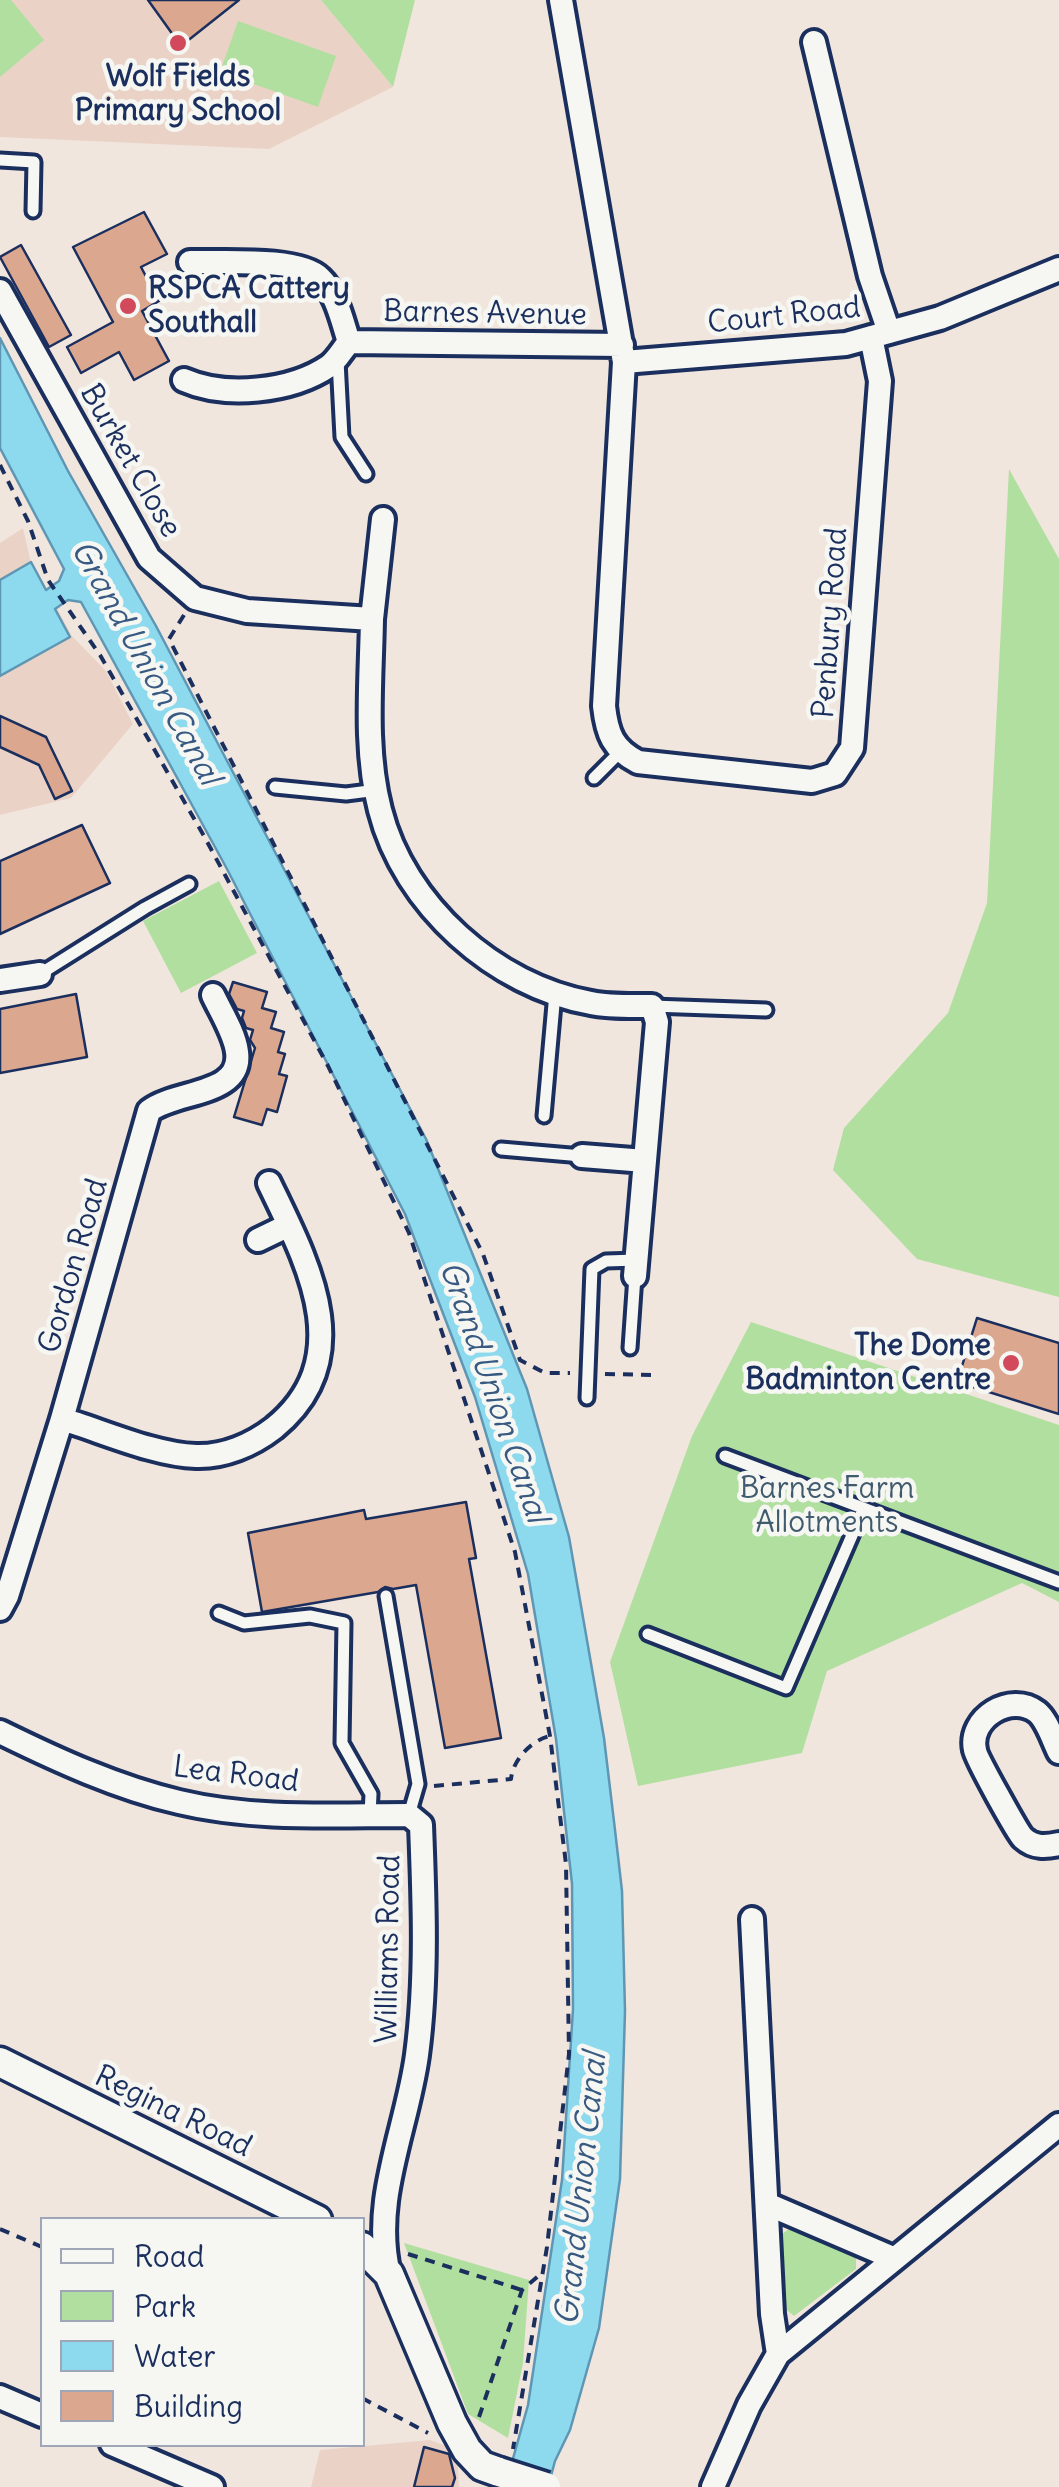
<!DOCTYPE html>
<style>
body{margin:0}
#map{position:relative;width:1059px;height:2487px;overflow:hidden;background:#f1e6de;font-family:Delius,sans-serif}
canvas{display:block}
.legend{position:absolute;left:40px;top:2217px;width:325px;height:230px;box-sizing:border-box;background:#f6f6f2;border:2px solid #9ea6b7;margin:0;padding:12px 18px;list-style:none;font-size:30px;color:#1b2f5e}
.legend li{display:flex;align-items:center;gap:20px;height:50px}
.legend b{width:50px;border:2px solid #9ea6b7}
</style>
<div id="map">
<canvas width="1059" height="2487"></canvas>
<ul class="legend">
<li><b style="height:12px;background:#f6f6f2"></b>Road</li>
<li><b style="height:28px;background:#b1df9f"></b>Park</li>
<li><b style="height:28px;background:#8ddaee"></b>Water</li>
<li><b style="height:28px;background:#dba78f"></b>Building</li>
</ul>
</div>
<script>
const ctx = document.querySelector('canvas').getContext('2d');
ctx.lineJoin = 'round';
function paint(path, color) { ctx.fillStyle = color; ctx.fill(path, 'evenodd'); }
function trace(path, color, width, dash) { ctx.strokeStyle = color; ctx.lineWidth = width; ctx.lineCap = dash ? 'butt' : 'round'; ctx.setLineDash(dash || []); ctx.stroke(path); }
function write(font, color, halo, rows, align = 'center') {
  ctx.font = font + ' Delius,sans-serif'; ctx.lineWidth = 9; ctx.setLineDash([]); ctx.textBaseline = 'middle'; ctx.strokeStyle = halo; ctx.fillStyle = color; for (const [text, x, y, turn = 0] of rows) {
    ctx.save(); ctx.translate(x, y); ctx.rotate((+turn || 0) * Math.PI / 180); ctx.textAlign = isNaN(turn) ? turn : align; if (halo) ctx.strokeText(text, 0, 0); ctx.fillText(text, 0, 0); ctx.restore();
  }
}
paint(new Path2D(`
 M0,0h321l72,87 -124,62 -269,-12z
 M23,528l7,31 42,77 34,35 27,53 -62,74 -71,17v-272z
 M430,2440l27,10 2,37h-148l9,-37z`), '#ead3c6');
paint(new Path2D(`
 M0,0h11l33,40 -44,37z
 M321,0h94l-22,87z
 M238,21l98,35 -18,51 -98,-35z
 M1009,469l50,90v738l-142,-38 -84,-89 11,-42 104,-115 39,-110z
 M219,881l38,72 -76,40 -38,-72z
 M751,1322l308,103v177l-37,-19 -195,88 -25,82 -164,33 -28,-124 82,-226z
 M789,2229l64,25 3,3v12l-62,47 -10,-8 -3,-66 1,-8z
 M404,2243l125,37 -6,83 -15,75 -40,-24z`), '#b1df9f');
const water = new Path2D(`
 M0,338l68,133 88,155 270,513 101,250 42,148 35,201 11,92 7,61 3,120 -5,168 -21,149 -29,102 -15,31 -7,26h-43l23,-82 34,-225 11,-171 -1,-125 -16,-145 -28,-165 -53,-177 -70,-183 -178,-345 -146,-267 -13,-2 -13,9 15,28 -70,39v-96l31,-18 15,28 13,-9 5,-12 -64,-121z`);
paint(water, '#8ddaee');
trace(water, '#5f96b4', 2.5);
const building = new Path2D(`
 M148,0h91l-58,46z
 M144,212l23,42 -26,13 18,34 -17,10 27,50 -35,19 -15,-28 -38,21 -14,-26 46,-25 -40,-75z
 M21,245l50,90 -22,12 -49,-90z
 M0,716l46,21 26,54 -17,8 -16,-34 -39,-18z
 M82,825l28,58 -110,51v-73z
 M233,982l34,10 -5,16 14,4 -5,16 13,4 -6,20 7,2 -6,20 8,2 -10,36 -10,-3 -5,16 -28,-8 21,-69 -5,-8 3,-10 -7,-2 -4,-10 2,-7 -7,-2 -8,-15z
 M76,994l11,63 -87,16v-64z
 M977,1318l82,25v71l-102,-32z
 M466,1502l10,56 -7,1 32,179 -56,10 -29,-163 -23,4 -8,-2 -7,5 -116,20 -14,-79 116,-23 2,9z
 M424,2447l25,7 6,24 -3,9h-38z`);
paint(building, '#dba78f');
trace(building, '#1b2f5e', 2.5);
const service = new Path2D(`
 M0,160l34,2 -1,49
 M338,361l4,76 24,37
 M594,778l25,-25
 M275,787l71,7 31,-4
 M40,974l105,-66 44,-24
 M652,1006l114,4
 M544,1116l11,-123
 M501,1149l81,7
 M630,1348l5,-72
 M587,1398l5,-129 14,-8 31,-1
 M725,1456l334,126
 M386,1596l32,188 -9,31
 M219,1613l25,10 66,-7 34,7 -2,120 29,51 -1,21
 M648,1634l138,54 77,-178`);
const minor = new Path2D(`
 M561,0l63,362 -20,344c3,28 9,43 34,56l174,19 23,-7 17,-26 28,-367 -9,-44
 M814,42l56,234 19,56
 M190,262c31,1 109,-5 130,16 17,16 22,43 29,64
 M0,291l149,267 46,40 52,13 125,8 11,-100
 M624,362l222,-18 94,-26 119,-49
 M184,380c41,18 107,12 145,-14 8,-6 14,-17 20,-24l273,3
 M372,619c-1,62 -8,130 8,191 24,95 115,176 211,193 19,4 41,3 61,3l5,16 -22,254
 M0,980l40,-6
 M582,1156l63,5
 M258,1240l31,-15
 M62,1419c40,12 93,36 134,37 28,1 56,-11 78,-28 86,-70 33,-166 -5,-245
 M0,1609l7,-13 55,-177 87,-308c27,-21 94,-15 88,-59 -2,-18 -16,-40 -24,-57
 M0,1732c57,28 118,56 179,70 75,18 154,13 230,13l12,10c3,77 6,154 -4,230 -10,74 -46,145 -28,219
 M1059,1752c-6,-12 -12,-32 -22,-40 -26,-20 -69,6 -62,38 1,8 43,83 48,88 11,10 23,9 36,6
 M752,1919l20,395 6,40
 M767,2204l126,54
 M0,2397l42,18
 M112,2444l100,43
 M713,2487l36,-82 29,-51 281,-229`);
const tertiary = new Path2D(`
 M0,2062l317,158
 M362,2247l27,27 63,149 15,27 15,16 17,6`);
trace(service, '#1b2f5e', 19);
trace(minor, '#1b2f5e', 30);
trace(tertiary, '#1b2f5e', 35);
trace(new Path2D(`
 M0,465l28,56 20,59 52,75 104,181 124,230 81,167 106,319 35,184 16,128 3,190 -22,193 -34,202
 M184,615l-15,24 314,615 37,106 25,13h25
 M605,1374l50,1
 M434,1786l77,-7c2,-20 21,-39 39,-43
 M0,2229l42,18
 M408,2254l114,36
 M362,2398l66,35
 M479,2417l43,-127 20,-17`), '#1b2f5e', 4, [10, 8]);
trace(service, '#f6f6f2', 11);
trace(minor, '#f6f6f2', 22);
trace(tertiary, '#f6f6f2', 28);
const tertiaryBridge = new Path2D(`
 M499,2472l47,15`);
trace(tertiaryBridge, '#1b2f5e', 35, []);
trace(tertiaryBridge, '#f6f6f2', 28);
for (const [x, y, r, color] of [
 [178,43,10,"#d1495b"],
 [128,306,10,"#d1495b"],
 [1011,1363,10,"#d1495b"]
]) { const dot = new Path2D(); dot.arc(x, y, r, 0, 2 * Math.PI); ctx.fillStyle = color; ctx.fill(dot); trace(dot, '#f6f6f2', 4); }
write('bold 30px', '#1b2f5e', '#f6f6f2', [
 ["Wolf Fields",178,77],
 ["Primary School",178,111],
 ["RSPCA Cattery",148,289,"left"],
 ["Southall",148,323,"left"],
 ["The Dome",991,1346,"right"],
 ["Badminton Centre",991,1380,"right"]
]);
write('30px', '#1b2f5e', '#f6f6f2', [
 ["Barnes Avenue",485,314,1],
 ["Court Road",784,316,-6],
 ["Burket Close",130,461,60],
 ["Penbury Road",831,623,-86],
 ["Gordon Road",74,1266,-74],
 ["Lea Road",236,1775,7],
 ["Williams Road",389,1949,-89],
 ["Regina Road",173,2112,26]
]);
write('30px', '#405b6e', '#f6f6f2', [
 ["Barnes Farm",827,1489],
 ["Allotments",827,1523]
]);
write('italic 32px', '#385a82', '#f6f6f2', [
 ["Grand Union Canal",145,663,61],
 ["Grand Union Canal",493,1392,71],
 ["Grand Union Canal",582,2189,-84]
]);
</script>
